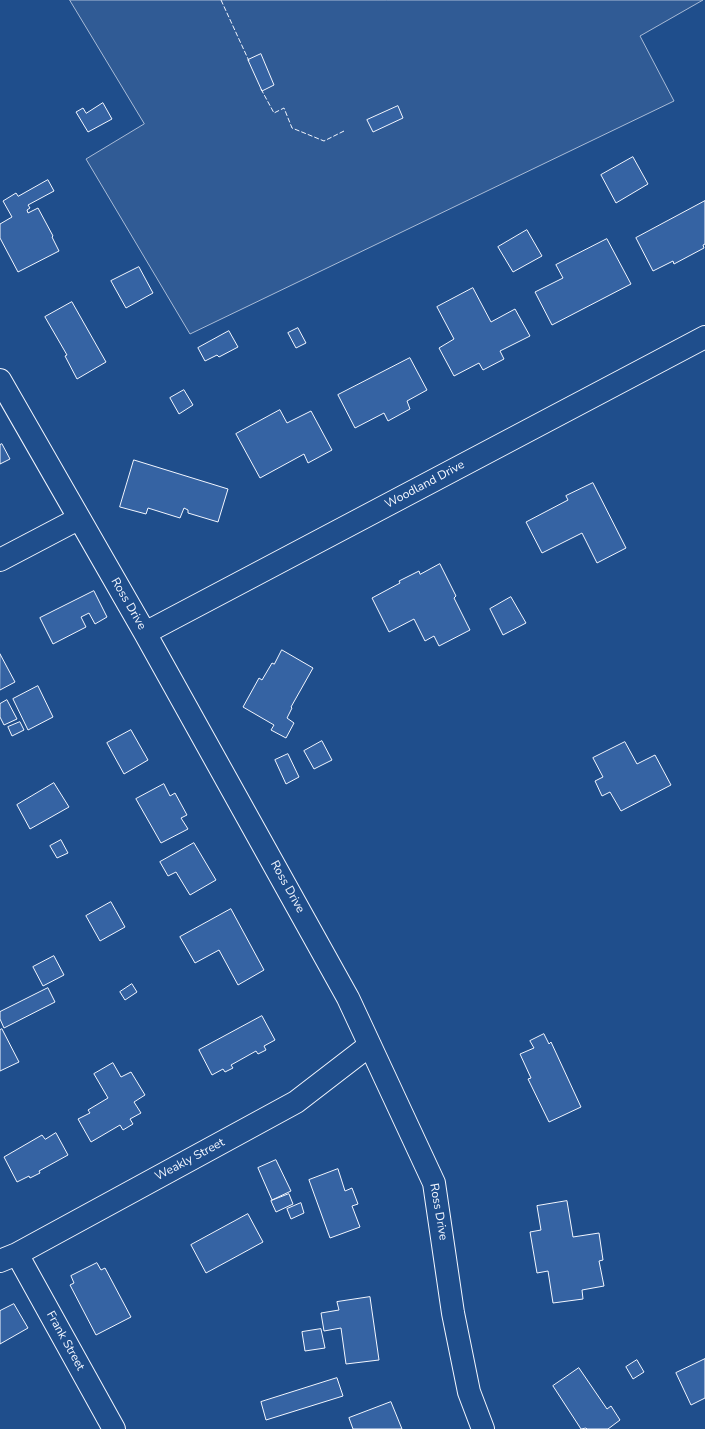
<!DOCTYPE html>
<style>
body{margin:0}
canvas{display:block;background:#1f4e8c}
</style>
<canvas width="705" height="1429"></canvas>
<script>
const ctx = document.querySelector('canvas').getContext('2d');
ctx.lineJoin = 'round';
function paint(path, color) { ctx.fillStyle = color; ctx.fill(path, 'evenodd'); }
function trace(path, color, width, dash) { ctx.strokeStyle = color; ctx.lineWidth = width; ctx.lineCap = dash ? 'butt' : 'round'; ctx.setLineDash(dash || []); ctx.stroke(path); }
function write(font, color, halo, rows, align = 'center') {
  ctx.font = font + ' "Nunito Sans",sans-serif'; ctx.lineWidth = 3; ctx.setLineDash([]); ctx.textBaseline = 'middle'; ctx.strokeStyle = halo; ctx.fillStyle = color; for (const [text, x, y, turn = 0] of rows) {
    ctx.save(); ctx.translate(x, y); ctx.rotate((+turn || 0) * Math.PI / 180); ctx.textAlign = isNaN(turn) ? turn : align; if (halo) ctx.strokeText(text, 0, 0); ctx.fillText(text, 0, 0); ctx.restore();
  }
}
const built = new Path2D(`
 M70,0h633l-63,36 34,65 -484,233 -104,-175 58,-35z`);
paint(built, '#305b95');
trace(built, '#a8bbd7', 1);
const building = new Path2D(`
 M261,54l13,31 -12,6 -14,-31z
 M103,103l9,16 -24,13 -12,-20 7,-4 3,5z
 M398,106l5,12 -30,14 -6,-12z
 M633,157l15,27 -32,19 -15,-28z
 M48,180l6,11 -26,14 2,3 -3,2 1,3 10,-5 15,28 -1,1 7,14 -41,21 -18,-34v-14l12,-7 -9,-16 13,-8 2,3z
 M705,201v43l-2,1 1,3 -30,16 -1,-3 -20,10 -17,-33z
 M527,230l15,26 -29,16 -15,-25z
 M607,239l24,45 -79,41 -17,-33 28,-14 -7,-13z
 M139,267l14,26 -27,15 -15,-27z
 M473,288l18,34 24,-13 15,27 -30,15 4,8 -21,11 -4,-7 -25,13 -15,-28 15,-9 -17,-32z
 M72,302l34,60 -29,17 -12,-23 2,-1 -22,-38z
 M298,328l8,15 -10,5 -8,-15z
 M229,331l9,16 -19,10 -2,-2 -12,6 -7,-13z
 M410,358l17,32 -20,11 3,8 -22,12 -4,-8 -29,15 -17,-33z
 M184,390l9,15 -14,9 -9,-16z
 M280,410l7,13 24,-12 21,39 -24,13 -4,-9 -44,24 -24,-44z
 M2,444l8,15 -10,5v-19z
 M134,460l94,29 -10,33 -30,-9v-3l-4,-2 -4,10 -32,-10 -2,6 -26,-7z
 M593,483l33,65 -29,15 -15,-30 -40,20 -16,-31 42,-22 -2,-4z
 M440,564l16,32 -2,2 16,32 -31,16 -5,-10 -9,5 -11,-22 -25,13 -17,-34 28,-15 -1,-2 20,-10 1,3z
 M94,591l13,26 -12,7 -6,-11 -8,4 5,10 -33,17 -13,-26z
 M511,597l15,26 -23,12 -13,-26z
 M282,650l31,18 -22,39 1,1 -5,10 7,5 -8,15 -15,-8 3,-5 -31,-18 16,-29 3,2 10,-17 2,1z
 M0,654l15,28 -15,8z
 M38,686l15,31 -25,13 -15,-31z
 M7,700l10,19 -13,6 -4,-8v-13z
 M20,722l4,8 -12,6 -4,-9z
 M131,730l17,30 -24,14 -17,-31z
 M322,741l10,19 -18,9 -10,-18z
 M625,742l12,22 18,-9 16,30 -50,26 -11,-19 -8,4 -7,-15 8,-4 -10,-19z
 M288,754l11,23 -13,7 -11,-24z
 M54,783l15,24 -39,22 -13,-24z
 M164,784l6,12 5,-3 12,22 -6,3 7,11 -27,14 -25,-44z
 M61,840l7,13 -11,5 -7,-12z
 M194,843l22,37 -26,15 -14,-23 -8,4 -8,-14z
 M111,902l14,25 -25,14 -14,-25z
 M231,909l33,61 -26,15 -19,-35 -24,13 -15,-26z
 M54,956l10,19 -21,11 -10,-19z
 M132,984l5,8 -12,8 -5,-8z
 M48,988l7,14 -51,26 -4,-9v-7z
 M262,1016l13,24 -11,6 2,4 -8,4 -2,-3 -25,14 2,3 -8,4 -2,-3 -11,6 -13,-25z
 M2,1029l17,33 -19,9v-41z
 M544,1034l5,10 2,-2 30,65 -32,15 -21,-43 3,-1 -11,-24 14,-6 -4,-7z
 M113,1063l8,14 10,-5 14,23 -11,7 7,11 -11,6 3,5 -10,6 -3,-5 -29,17 -13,-23 12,-6 -2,-3 20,-12 -14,-24z
 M56,1133l12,22 -29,16 1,2 -10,5 -1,-2 -12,6 -13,-25 38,-22 3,4z
 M276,1160l15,31 -19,9 -14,-32z
 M338,1169l7,22 7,-3 6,16 -6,2 8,21 -30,11 -21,-58z
 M289,1194l4,10 -17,8 -5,-11z
 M567,1201l6,36 26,-4 4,27 -4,1 5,25 -22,4 1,9 -30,4 -5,-32 -11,2 -7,-41 11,-2 -4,-24z
 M301,1203l3,10 -13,6 -4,-10z
 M248,1214l15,28 -57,31 -15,-28z
 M97,1263l4,7 4,-2 26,49 -35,18 -26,-50 4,-2 -3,-7z
 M370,1297l9,63 -33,4 -5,-36 -17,3 -3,-18 18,-3 -2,-8z
 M14,1304l14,24 -28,16v-33z
 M321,1329l4,19 -20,3 -3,-19z
 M705,1359v39l-14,7 -15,-32z
 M637,1360l7,12 -11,7 -7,-12z
 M579,1368l28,41 4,-3 9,14 -12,9h-21l-1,-1 -5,1 -28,-43z
 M337,1378l6,18 -77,24 -5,-18z
 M391,1402l11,27h-49l-4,-11z`);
paint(building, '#3563a3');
trace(building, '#f2f6ff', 1);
const street = new Path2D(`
 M0,380l145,253 203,365 86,185 19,130 16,79 14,37
 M0,560l78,-41
 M145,633l560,-296
 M17,1254l97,175
 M0,1261l17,-7 279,-152 74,-57`);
trace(street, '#f2f6ff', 24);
trace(street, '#1f4e8c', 22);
trace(new Path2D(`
 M221,0l28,61
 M261,89l13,24 10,-5 8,20 32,13 20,-10`), '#f2f6ff', 1, [5, 2]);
write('12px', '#f2f6ff', '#1f4e8c', [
 ["Woodland Drive",425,485,-28],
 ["Ross Drive",128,604,60],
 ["Ross Drive",287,887,61],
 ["Weakly Street",190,1160,-28],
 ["Ross Drive",438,1212,80],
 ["Frank Street",65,1341,61]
]);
</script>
